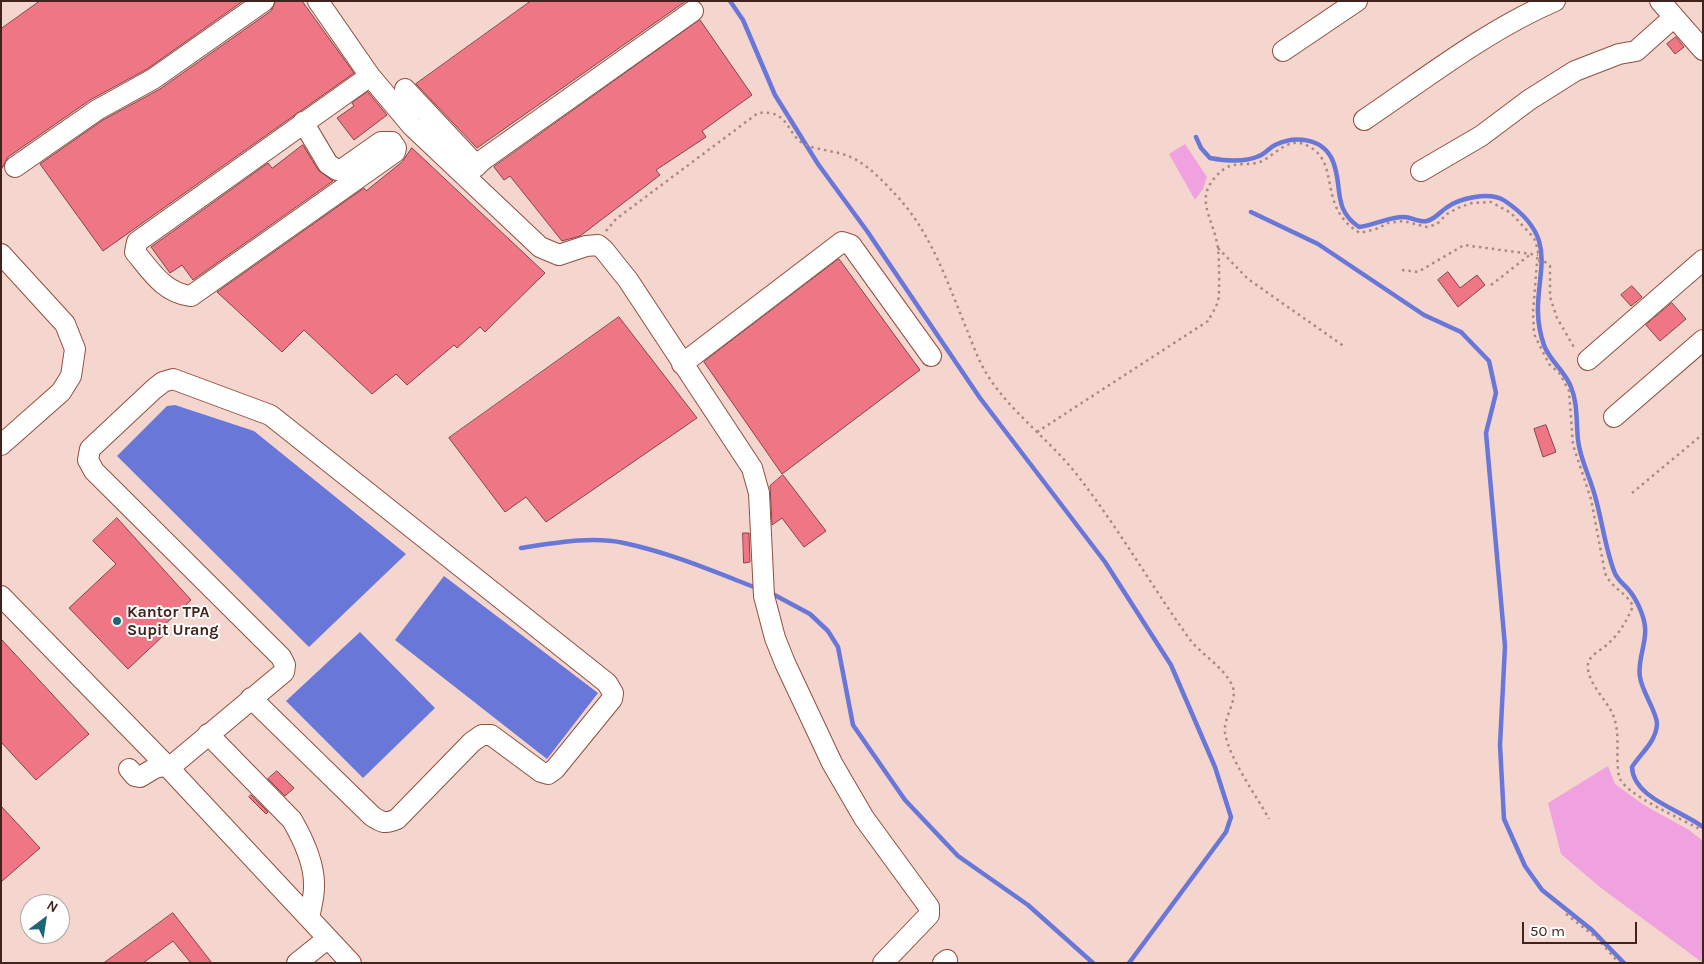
<!DOCTYPE html>
<style>
body{margin:0}
#map{position:relative;width:1704px;height:964px;overflow:hidden;background:#f5d6ce;font-family:Karla,sans-serif}
canvas{display:block}
.frame{position:absolute;inset:0;border:2px solid #40231c;pointer-events:none}
.north{position:absolute;left:20px;top:894px;width:50px;height:50px;box-sizing:border-box;background:#fff;border:1px solid #b3a7a4;border-radius:50%;rotate:31deg;font-size:14px;font-weight:700;line-height:20px;text-align:center;color:#40231c}
.north::after{content:'';display:block;margin:auto;width:18px;height:22px;background:#1f6675;clip-path:polygon(50% 0,100% 100%,50% 72%,0 100%)}
.scale{position:absolute;left:1522px;top:922px;width:115px;height:22px;box-sizing:border-box;border:2px solid #40231c;border-top:0;padding-left:6px;font-size:15px;line-height:18px;white-space:nowrap;color:#40231c;-webkit-text-stroke:4px #fff;paint-order:stroke}
</style>
<div id="map">
<canvas width="1704" height="964"></canvas>
<div class="frame"></div>
<div class="north">N</div>
<div class="scale">50 m</div>
</div>
<script>
const ctx = document.querySelector('canvas').getContext('2d');
ctx.lineJoin = 'round';
function paint(path, color) { ctx.fillStyle = color; ctx.fill(path, 'evenodd'); }
function trace(path, color, width, dash) { ctx.strokeStyle = color; ctx.lineWidth = width; ctx.lineCap = dash ? 'butt' : 'round'; ctx.setLineDash(dash || []); ctx.stroke(path); }
function write(font, color, halo, rows, align = 'center') {
  ctx.font = font + ' Karla,sans-serif'; ctx.lineWidth = 4; ctx.setLineDash([]); ctx.textBaseline = 'middle'; ctx.strokeStyle = halo; ctx.fillStyle = color; for (const [text, x, y, turn = 0] of rows) {
    ctx.save(); ctx.translate(x, y); ctx.rotate((+turn || 0) * Math.PI / 180); ctx.textAlign = isNaN(turn) ? turn : align; if (halo) ctx.strokeText(text, 0, 0); ctx.fillText(text, 0, 0); ctx.restore();
  }
}
paint(new Path2D(`
 M1185,144l22,33 -4,12 -8,11 -26,-46z
 M1608,766l7,18 29,21 45,25 14,11v122l-102,-75 -40,-34 -13,-51z`), '#efa2df');
paint(new Path2D(`
 M175,405l79,26 152,123 -97,93 -192,-191 50,-50z
 M444,576l154,117 -51,66 -152,-119z
 M360,632l75,76 -72,70 -77,-77z`), '#6877d8');
trace(new Path2D(`
 M730,1l13,19 32,75 43,69 49,67 113,167 125,164 66,103 44,102 16,50 -5,15 -97,131
 M1196,137l5,11 9,10c16,3 34,5 49,-2 6,-2 10,-8 16,-11 19,-9 46,-8 57,14 12,26 -1,49 27,68 16,-2 29,-10 45,-10 7,0 16,6 23,4 8,-2 13,-9 19,-13 13,-10 44,-17 59,-7 67,45 17,83 39,144 5,15 21,26 27,42 7,17 5,35 7,53 2,19 12,37 17,56 7,24 10,51 19,75 3,9 8,11 14,18 8,9 16,26 17,38 2,16 -8,33 -5,50 2,15 17,35 17,47 -1,18 -16,29 -25,43 1,31 49,43 71,60
 M1251,212l67,32 106,71 37,17 28,29 7,32 -10,40 19,213 -5,99 4,74 21,47 17,24 50,40 32,33
 M521,548c34,-5 70,-12 103,-5 47,10 91,29 135,46
 M769,592l41,22 18,17 10,16 15,78 52,75 53,56 70,49 65,58`), '#6877d8', 4.5);
const building = new Path2D(`
 M40,1h203l-96,68 -57,31 -82,57 -7,13v-141z
 M276,1h26l52,72 -251,178 -63,-87 63,-44 57,-31 111,-78z
 M531,1h155l-209,147 -61,-64z
 M700,20l52,75 -50,36 4,6 -50,33 4,5 -80,61 -18,5 -52,-65 -6,4 -10,-13z
 M1676,37l8,10 -9,7 -8,-10z
 M368,92l19,23 -33,25 -17,-22 17,-12 -2,-3z
 M303,145l15,25 15,11 -140,99 -11,-15 -12,8 -19,-26 117,-84 4,5z
 M412,148l133,125 -60,59 -5,-5 -23,21 -3,-3 -47,40 -11,-11 -24,20 -68,-64 -22,22 -65,-60 147,-104 2,3 36,-29z
 M839,259l81,111 -138,104 -78,-112z
 M1448,272l12,16 17,-13 8,10 -27,22 -20,-27z
 M1632,286l10,11 -11,9 -10,-11z
 M1672,303l14,16 -26,22 -14,-16z
 M619,317l78,101 -151,104 -20,-25 -21,15 -56,-74z
 M1546,425l10,27 -13,5 -9,-28z
 M783,475l43,56 -22,16 -22,-29 -10,7 -2,-39z
 M117,518l74,82 -31,29 5,5 -37,35 -59,-61 47,-44 -23,-23z
 M743,533h6l1,29 -6,1z
 M1,639l88,95 -53,46 -35,-38z
 M277,771l17,17 -9,8 -17,-17z
 M251,795l17,17 -2,2 -17,-17z
 M1,806l39,42 -39,34z
 M173,913l39,50h-21l-18,-22 -30,22h-39z`);
paint(building, '#ef7785');
trace(building, '#864249', 1);
const minor = new Path2D(`
 M318,1l52,75 42,50 128,121 19,8 27,-9 12,-1 6,5 24,30 124,188 7,25 5,103 11,42 10,25 47,100 32,55 65,89v8l-46,48
 M1660,1l43,49
 M1283,51l74,-50
 M405,89l72,77
 M1364,120c61,-41 123,-90 191,-119
 M303,122l25,42 9,6 7,-2 37,-26h11l4,6 -1,4 -204,144c-27,-3 -40,-25 -56,-44l2,-10 233,-166
 M15,167l82,-57 56,-31 111,-78
 M1421,171l60,-35 48,-36 46,-29 44,-17 17,-3 38,-34
 M465,176l19,-17 209,-148
 M1,254l64,70 10,25 -4,27 -10,16 -60,53
 M1588,360l115,-100
 M682,364l160,-122 9,3 80,111
 M1614,417l89,-77
 M1,596l165,169 185,198
 M208,734l84,86c11,19 23,44 22,67 0,10 -3,21 -5,31
 M129,769l6,7 5,1 15,-9 20,-5 109,-91 1,-7 -4,-8 -187,-186 -6,-11 2,-11 64,-60 9,-7 10,-3 97,36 9,7 328,261 6,10 -1,6 -57,70 -7,5 -7,-2 -50,-37h-9l-10,7 -75,77c-11,5 -15,4 -25,-3l-121,-118
 M297,963l30,-24
 M943,963l4,-3`);
trace(minor, '#914f3f', 22);
trace(new Path2D(`
 M606,231l10,-12 142,-106c34,-4 27,24 50,33 12,4 27,5 40,10 17,6 34,24 46,37 37,38 53,89 73,137 6,15 12,32 21,46 23,36 59,62 86,95 42,53 75,111 114,166 12,17 35,29 44,48 7,16 -9,31 -7,48 5,27 31,62 44,86
 M1218,248l30,31 97,68
 M1538,261h6l6,5v31l7,21 18,31
 M1402,270l16,2 46,-27 74,10
 M1491,285l40,-31
 M1037,432l171,-111c3,-6 8,-13 10,-20 2,-6 1,-46 0,-53 -5,-33 -28,-52 6,-79 10,-8 29,-2 40,-9 14,-8 26,-24 44,-14 34,17 8,61 52,87l16,-4 12,-6 15,-2 24,6 10,-3 10,-10 13,-7 12,-4 19,-1 20,11 23,25 4,12 -5,62 1,22 15,30 11,10 9,17 4,54 18,54 14,74c6,15 21,19 28,33 -7,17 -15,30 -30,42 -6,4 -14,9 -15,16 -2,18 19,36 25,51 8,19 2,41 6,61 3,18 66,44 84,55
 M1632,493l71,-59
 M1566,914l31,24 22,25`), '#a88a82', 2.5, [2.5, 4]);
trace(minor, '#fff', 20);
for (const [x, y, r, color] of [
 [117,621,5,"#1f6675"]
]) { const dot = new Path2D(); dot.arc(x, y, r, 0, 2 * Math.PI); ctx.fillStyle = color; ctx.fill(dot); trace(dot, '#fff', 2); }
write('bold 16px', '#40231c', '#fff', [
 ["Kantor TPA",127,612],
 ["Supit Urang",127,630]
], 'left');
</script>
